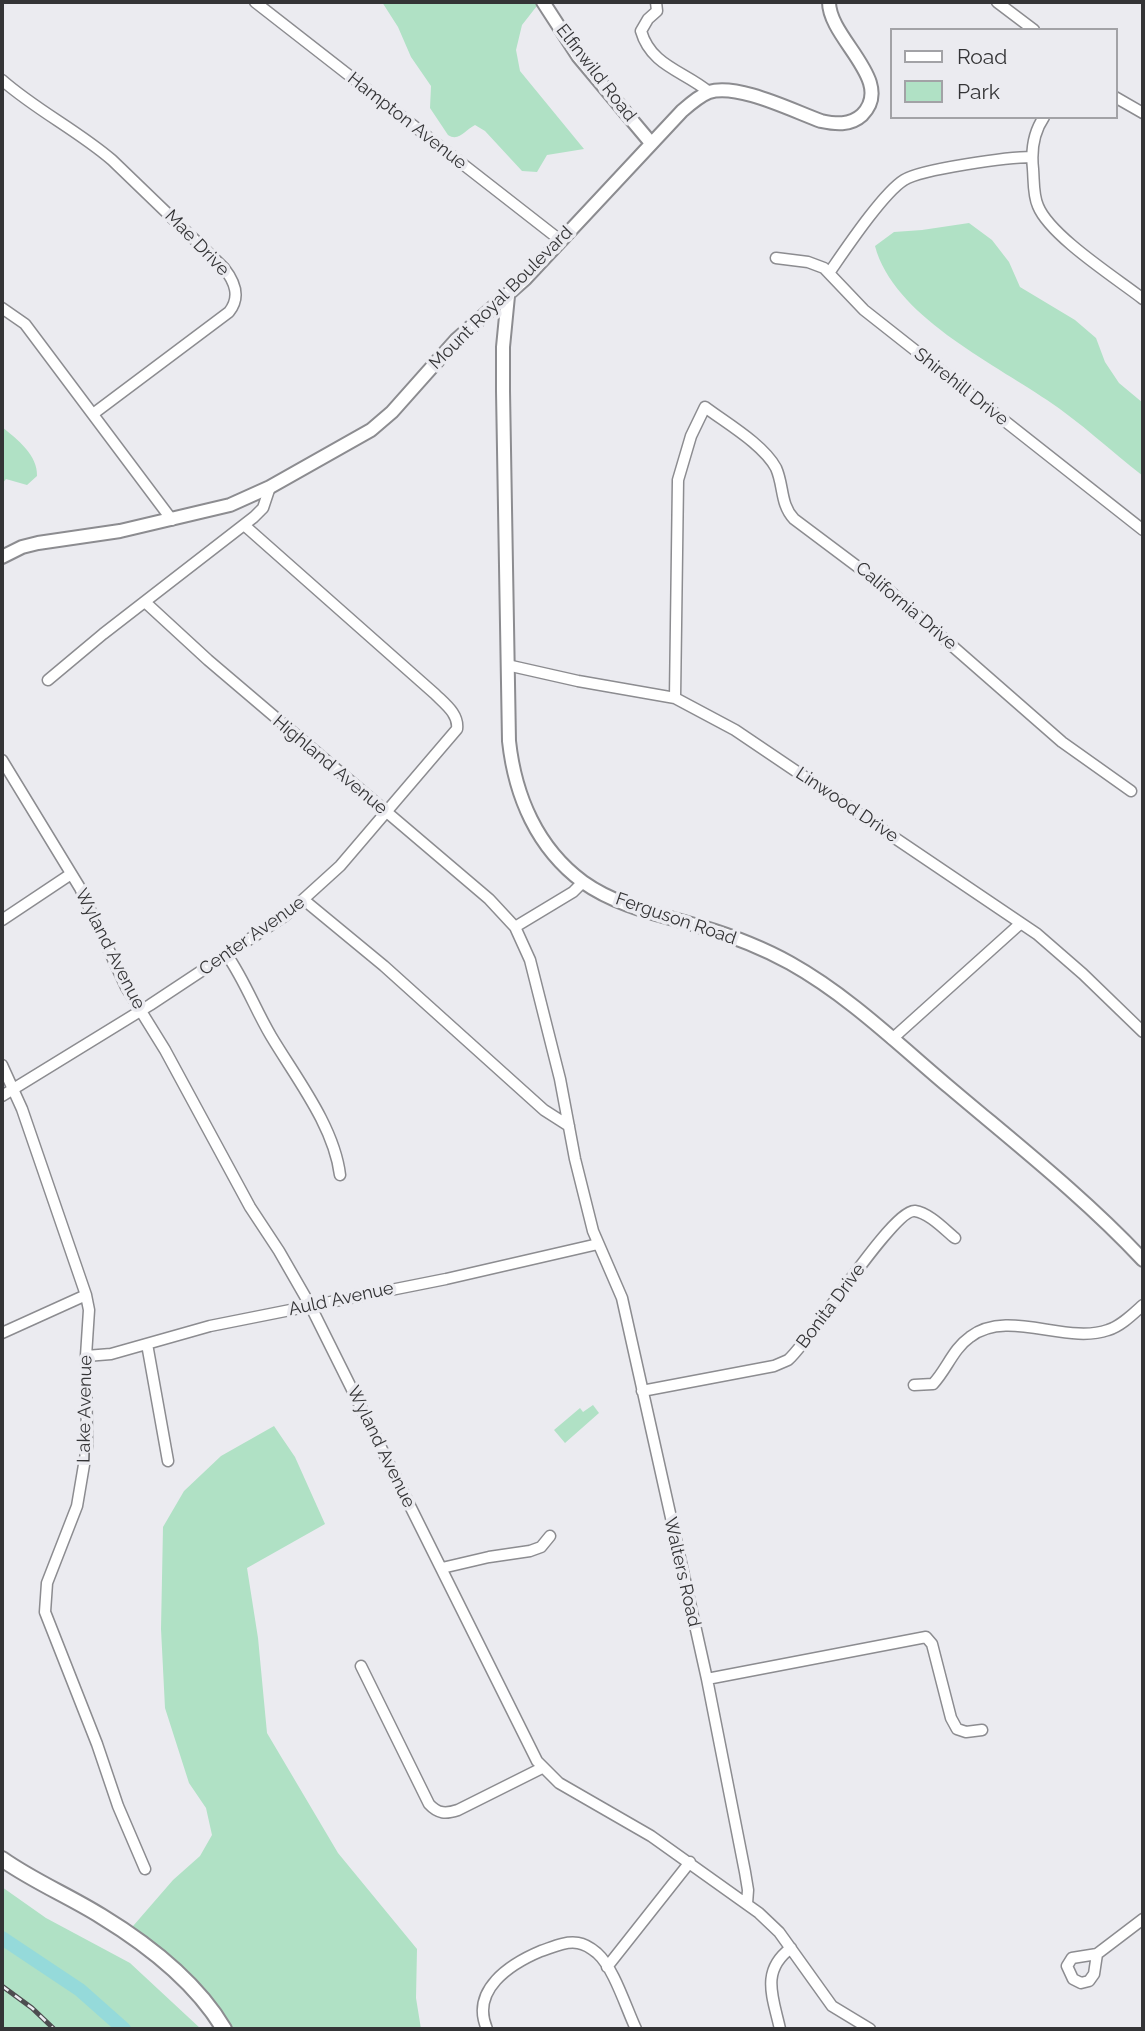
<!DOCTYPE html>
<style>
body{margin:0}
#map{position:relative;width:1145px;height:2031px;overflow:hidden;background:#ebebf0;font-family:Raleway,sans-serif}
canvas{display:block}
.frame{position:absolute;inset:0;border:4px solid #343436;pointer-events:none}
.legend{position:absolute;left:890px;top:28px;width:228px;height:91px;box-sizing:border-box;background:#ebebf0;border:2px solid #a2a2a6;margin:0;padding:9px 12px;list-style:none;font-size:21px;color:#343436}
.legend li{display:flex;align-items:center;gap:14px;height:35px}
.legend b{width:35px;border:2px solid #a2a2a6}
</style>
<div id="map">
<canvas width="1145" height="2031"></canvas>
<div class="frame"></div>
<ul class="legend">
<li><b style="height:9px;background:#fff"></b>Road</li>
<li><b style="height:19px;background:#b0e1c5"></b>Park</li>
</ul>
</div>
<script>
const ctx = document.querySelector('canvas').getContext('2d');
ctx.lineJoin = 'round';
function paint(path, color) { ctx.fillStyle = color; ctx.fill(path, 'evenodd'); }
function trace(path, color, width, dash) { ctx.strokeStyle = color; ctx.lineWidth = width; ctx.lineCap = dash ? 'butt' : 'round'; ctx.setLineDash(dash || []); ctx.stroke(path); }
function write(font, color, halo, rows, align = 'center') {
  ctx.font = font + ' Raleway,sans-serif'; ctx.lineWidth = 7; ctx.setLineDash([]); ctx.textBaseline = 'middle'; ctx.strokeStyle = halo; ctx.fillStyle = color; for (const [text, x, y, turn = 0] of rows) {
    ctx.save(); ctx.translate(x, y); ctx.rotate((+turn || 0) * Math.PI / 180); ctx.textAlign = isNaN(turn) ? turn : align; if (halo) ctx.strokeText(text, 0, 0); ctx.fillText(text, 0, 0); ctx.restore();
  }
}
paint(new Path2D(`
 M382,2h158l-18,23 -6,25 4,21 64,78 -37,6 -10,17 -15,-1 -37,-40 -10,-6c-10,5 -16,17 -27,10l-18,-27 1,-22 -20,-29 -13,-30z
 M969,223l23,17 17,22 11,25 55,33 21,18 9,24 14,21 24,20v73c-32,-25 -63,-54 -96,-76 -56,-38 -154,-85 -172,-154l19,-14 28,-2z
 M2,427c15,12 36,28 35,49l-10,9 -21,-6 -4,5z
 M593,1405l6,8 -34,30 -11,-13 26,-22 3,4z
 M274,1426l21,31 30,67 -78,44 11,70 9,95 71,120 79,96 -1,49 5,31h-197l-4,-7 -93,-89 46,-53 27,-24 12,-21 -6,-27 -17,-25 -24,-75 -4,-79 2,-102 21,-36 37,-35z
 M2,1887l44,31 84,45 71,66h-199z`), '#b0e1c5');
trace(new Path2D(`
 M2,1938l78,52 44,39`), '#95dada', 14);
const street = new Path2D(`
 M255,2l305,238
 M656,2l1,9 -9,8 -7,12c10,35 43,40 68,61
 M997,2l37,28
 M2,80c34,30 75,50 110,80l112,108c11,14 17,29 5,44l-136,102
 M1115,97l28,16
 M1044,117c-11,16 -13,34 -11,52 1,12 0,26 5,37 12,30 78,72 105,93
 M776,258l32,4 16,6 40,42 279,220
 M829,273c16,-23 54,-80 75,-93 17,-11 105,-23 128,-23
 M2,308l23,16 147,196
 M145,602l63,58 281,239 26,28 15,33 30,119 15,80 18,72 29,67 85,381 38,193 3,18 -1,14
 M507,665l71,16 97,17 60,32 302,204 46,40 60,58
 M48,680l55,-46 151,-117 9,-9 7,-21
 M675,698l3,-218 13,-44 14,-29c21,16 58,37 71,61 8,18 4,36 18,51l92,69 176,154 69,49
 M2,760l78,128 46,99 39,63 85,157 29,44 31,54 227,456 22,22 92,53 108,77 20,19 53,74 38,23
 M304,900l80,66 160,144 25,16
 M2,920l69,-46
 M515,927l58,-35 10,-10
 M227,955c18,26 28,54 44,81 25,42 63,90 69,139
 M892,1039l129,-116
 M2,1065l20,44 64,186 3,15 -3,46 1,91 -10,59 -30,77 -2,29 52,132 21,62 27,63
 M2,1096l148,-91 136,-90 54,-49 117,-137c2,-15 -12,-25 -22,-35l-191,-169
 M2,1333l84,-38
 M147,1344l21,117
 M86,1356l25,-2 99,-28 236,-47 152,-35
 M914,1385l19,-1c14,-15 20,-35 37,-47 38,-29 96,8 138,-7 13,-4 25,-16 35,-25
 M642,1391l132,-25 14,-6c23,-19 105,-152 127,-149 14,2 29,18 40,27
 M442,1568l47,-11 41,-6 11,-4 9,-11
 M361,1666l68,138c9,10 17,10 29,6l84,-42
 M707,1679l219,-42 6,7 19,74 6,11 9,3 16,-2
 M1097,1954l-3,20 -5,7 -8,2 -8,-4 -6,-13 5,-8 25,-4 46,-35
 M607,1967l83,-105
 M487,2029c-17,-39 23,-65 54,-78 12,-4 24,-10 37,-8 7,1 13,5 19,10 17,15 29,55 39,76
 M780,2029c-7,-32 -20,-58 11,-81`);
const secondary = new Path2D(`
 M543,2l35,54 73,87
 M508,296l-5,51v44l6,350c6,55 28,107 74,141 35,25 79,33 119,45 30,9 61,21 88,36 59,33 108,81 159,124 66,56 135,110 194,173
 M2,557l20,-10 16,-4 82,-12 110,-26 40,-18 101,-57 21,-18 64,-72 69,-61 157,-168c8,-7 17,-15 27,-19 29,-9 84,19 112,29 14,3 29,5 41,-6 34,-34 -33,-76 -33,-113`);
const primary = new Path2D(`
 M2,1859c31,22 67,37 99,57 46,28 95,66 123,113`);
trace(street, '#8c8c90', 13);
trace(secondary, '#8c8c90', 16);
trace(primary, '#8c8c90', 18);
trace(street, '#fff', 10);
trace(secondary, '#fff', 12);
trace(primary, '#fff', 14);
const rail = new Path2D(`
 M2,1986l30,22 22,21`);
trace(rail, '#4d4d50', 5);
trace(rail, '#ebebf0', 2.5, [8]);
write('18px', '#343436', '#ebebf0', [
 ["Elfinwild Road",596,73,52],
 ["Hampton Avenue",407,121,38],
 ["Mae Drive",197,243,46],
 ["Mount Royal Boulevard",501,298,-45],
 ["Shirehill Drive",961,387,38],
 ["California Drive",906,606,40],
 ["Highland Avenue",330,765,40],
 ["Linwood Drive",847,805,34],
 ["Ferguson Road",676,919,19],
 ["Center Avenue",252,936,-35],
 ["Wyland Avenue",110,949,63],
 ["Auld Avenue",341,1299,-12],
 ["Bonita Drive",831,1306,-53],
 ["Lake Avenue",85,1409,-89],
 ["Wyland Avenue",381,1447,64],
 ["Walters Road",682,1572,77]
]);
</script>
